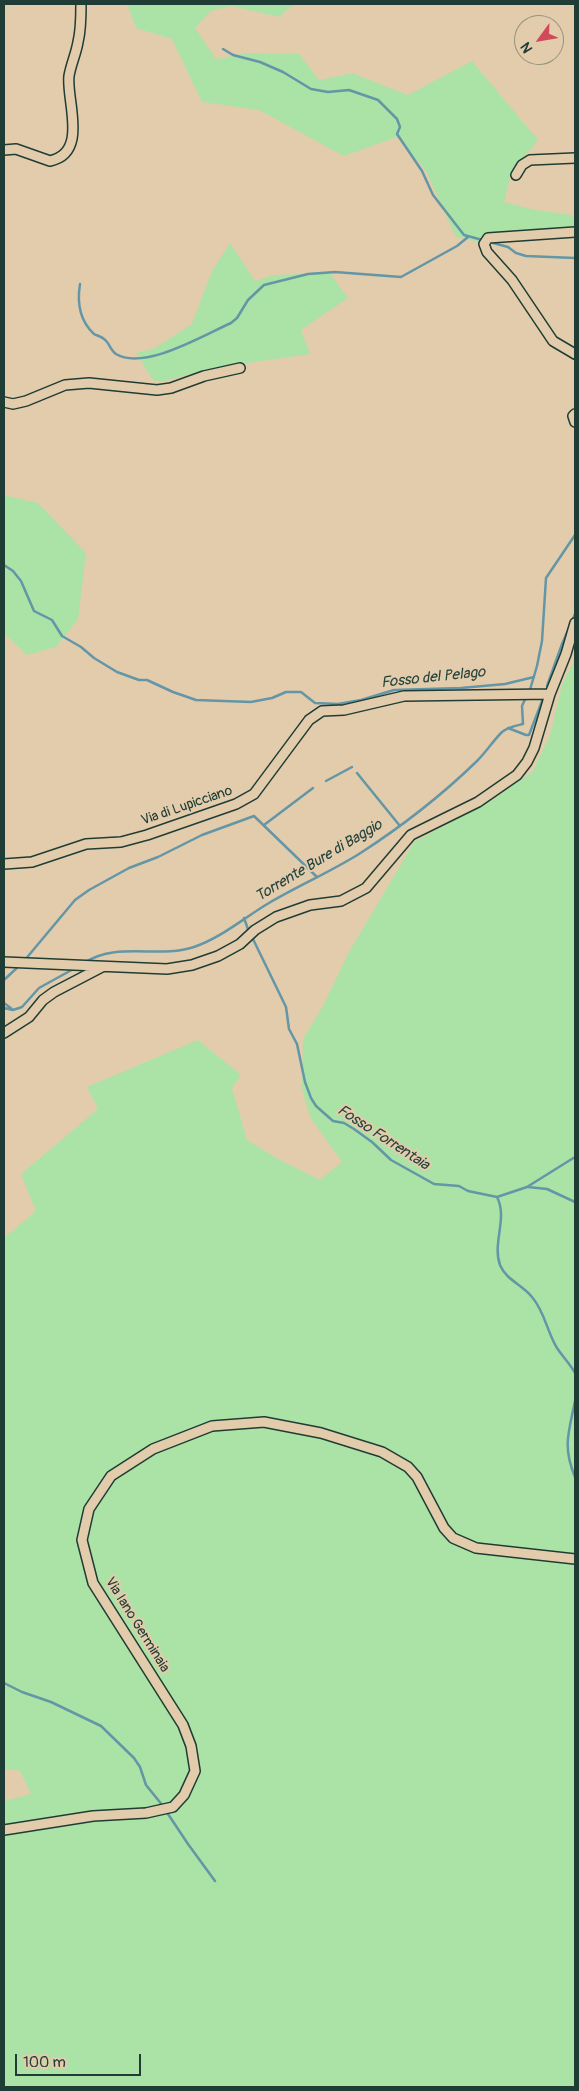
<!DOCTYPE html>
<style>
body{margin:0}
#map{position:relative;width:579px;height:2091px;overflow:hidden;background:#e3ccac;font-family:Pangolin,sans-serif}
canvas{display:block}
.frame{position:absolute;inset:0;border:5px solid #1f3d34;pointer-events:none}
.north{position:absolute;left:514px;top:15px;width:50px;height:50px;box-sizing:border-box;background:#e3ccac;border:1px solid #95937c;border-radius:50%;rotate:238deg;font-size:14px;font-weight:700;line-height:20px;text-align:center;color:#1f3d34}
.north::after{content:'';display:block;margin:auto;width:18px;height:22px;background:#d1495b;clip-path:polygon(50% 0,100% 100%,50% 72%,0 100%)}
.scale{position:absolute;left:15px;top:2054px;width:126px;height:22px;box-sizing:border-box;border:2px solid #1f3d34;border-top:0;padding-left:6px;font-size:15px;line-height:18px;white-space:nowrap;color:#1f3d34;-webkit-text-stroke:4px #e3ccac;paint-order:stroke}
</style>
<div id="map">
<canvas width="579" height="2091"></canvas>
<div class="frame"></div>
<div class="north">N</div>
<div class="scale">100 m</div>
</div>
<script>
const ctx = document.querySelector('canvas').getContext('2d');
ctx.lineJoin = 'round';
function paint(path, color) { ctx.fillStyle = color; ctx.fill(path, 'evenodd'); }
function trace(path, color, width, dash) { ctx.strokeStyle = color; ctx.lineWidth = width; ctx.lineCap = dash ? 'butt' : 'round'; ctx.setLineDash(dash || []); ctx.stroke(path); }
function write(font, color, halo, rows, align = 'center') {
  ctx.font = font + ' Pangolin,sans-serif'; ctx.lineWidth = 4; ctx.setLineDash([]); ctx.textBaseline = 'middle'; ctx.strokeStyle = halo; ctx.fillStyle = color; for (const [text, x, y, turn = 0] of rows) {
    ctx.save(); ctx.translate(x, y); ctx.rotate((+turn || 0) * Math.PI / 180); ctx.textAlign = isNaN(turn) ? turn : align; if (halo) ctx.strokeText(text, 0, 0); ctx.fillText(text, 0, 0); ctx.restore();
  }
}
paint(new Path2D(`
 M127,4h167l-15,13 -48,-11 -20,5 -16,17 21,31 32,-6 51,1 20,26 33,-7 56,22 64,-34 66,79 -27,33 -7,29 31,8 36,5 4,4v12l-2,2 -41,7 -53,2 -23,-5 -30,-66 -29,-34 -53,19 -85,-46 -57,-8 -30,-63 -36,-11z
 M230,243l25,38 19,-6 56,-2 18,25 -47,32 9,24 -97,14 -52,14 -8,-2 -17,-27 19,-5 37,-24 20,-53z
 M4,495l34,8 48,50 -8,66 -22,28 -29,8 -23,-22z
 M575,659v1428h-571v-286l27,-7 -11,-23 -16,-2v-531l32,-27 -15,-37 77,-65 -11,-22 111,-47 43,35 -9,13 15,52 31,19 42,21 22,-18 -32,-45 -8,-28 1,-50 20,-33 26,-54 65,-110 80,-43 39,-28 17,-36 12,-50z`), '#abe2a6');
trace(new Path2D(`
 M223,49l10,6 27,7 23,10 28,17 17,3 21,-2 29,10 19,19 3,8 -3,7 25,37 11,24 31,40 44,12 8,6 10,3 49,2
 M80,284c-3,18 -1,36 14,50 3,2 7,2 10,5 5,3 6,11 12,15 28,17 88,-19 115,-31l6,-5 11,-18 16,-15 44,-11 27,-2 66,5 56,-31 11,-9
 M4,565l9,6 8,10 13,30 18,9 10,16 19,11 13,11 23,14 22,8h8l26,12 23,8 55,2 21,-4 14,-6h15l14,11 23,1 23,-4 33,-10 67,-2 44,-4 29,-7
 M547,686l15,-42 13,-30
 M529,693l8,-27 5,-25 4,-63 29,-43
 M508,728l18,7h3l13,-34
 M357,773l43,53
 M326,781l26,-14
 M264,825l49,-37
 M244,918l5,14
 M252,937l34,70 3,22 8,15 8,38 6,16 5,8 17,15 11,2 10,6 18,13 19,18 43,24 25,2 9,5 29,6 30,-10 48,-30
 M24,961l51,-61 14,-10 40,-22 29,-11 44,-22 52,-19 63,61
 M84,963c34,-22 74,-4 110,-16 27,-9 51,-30 75,-44 29,-17 61,-31 90,-49 42,-27 82,-58 118,-93 9,-9 16,-20 25,-29 6,-5 13,-6 21,-8l-1,-18 4,-9
 M4,980l16,-15
 M4,1003l8,6
 M4,1008l9,2 9,-3 17,-19 38,-21
 M528,1187l19,2 28,13
 M497,1197c11,21 -5,46 3,68 6,15 23,20 32,32 13,15 15,35 25,51 6,9 13,16 18,25
 M575,1401c-6,31 -13,45 0,76
 M4,1683l18,9 29,10 50,24 33,32 6,9 6,18 17,21
 M166,1811l22,33 27,37`), '#6396a6', 2.5);
const minor = new Path2D(`
 M4,150l12,-1 34,12c39,-8 16,-61 19,-85 2,-12 7,-22 9,-34 3,-12 3,-26 3,-38
 M516,175l6,-10 8,-5 45,-2
 M575,232l-87,6 -4,6 3,8 25,28 41,61 22,13
 M4,402l9,2 13,-3 39,-16 24,-2 68,7 14,-2 33,-12 36,-8
 M575,414l-2,2 2,6
 M4,864l28,-2 54,-18 35,-2 26,-7 89,-31 18,-10 55,-74 13,-9 22,-1 60,-14 146,-2
 M4,962l163,7 25,-4 26,-9 22,-12 15,-14 21,-13 34,-12 31,-4 25,-13 45,-53 67,-33 39,-27 10,-13 7,-14 16,-54 16,-40 9,-31
 M4,1033l25,-16 14,-17 11,-8 48,-25
 M4,1830l89,-14 53,-3 27,-6 11,-12 11,-24 -4,-25 -8,-21 -90,-142 -11,-43 7,-31 22,-33 42,-27 59,-23 52,-4 57,11 61,19 26,15 9,10 27,51 9,10 23,10 99,11`);
trace(minor, '#1f3d34', 12);
trace(minor, '#e3ccac', 9);
write('14px', '#1f3d34', '#e3ccac', [
 ["Via di Lupicciano",187,806,-19],
 ["Via Iano Germinaia",137,1625,58]
]);
write('italic 15px', '#25443e', '#e3ccac', [
 ["Fosso del Pelago",433,678,-6],
 ["Torrente Bure di Baggio",319,861,-31],
 ["Fosso Forrentaia",383,1138,33]
]);
</script>
